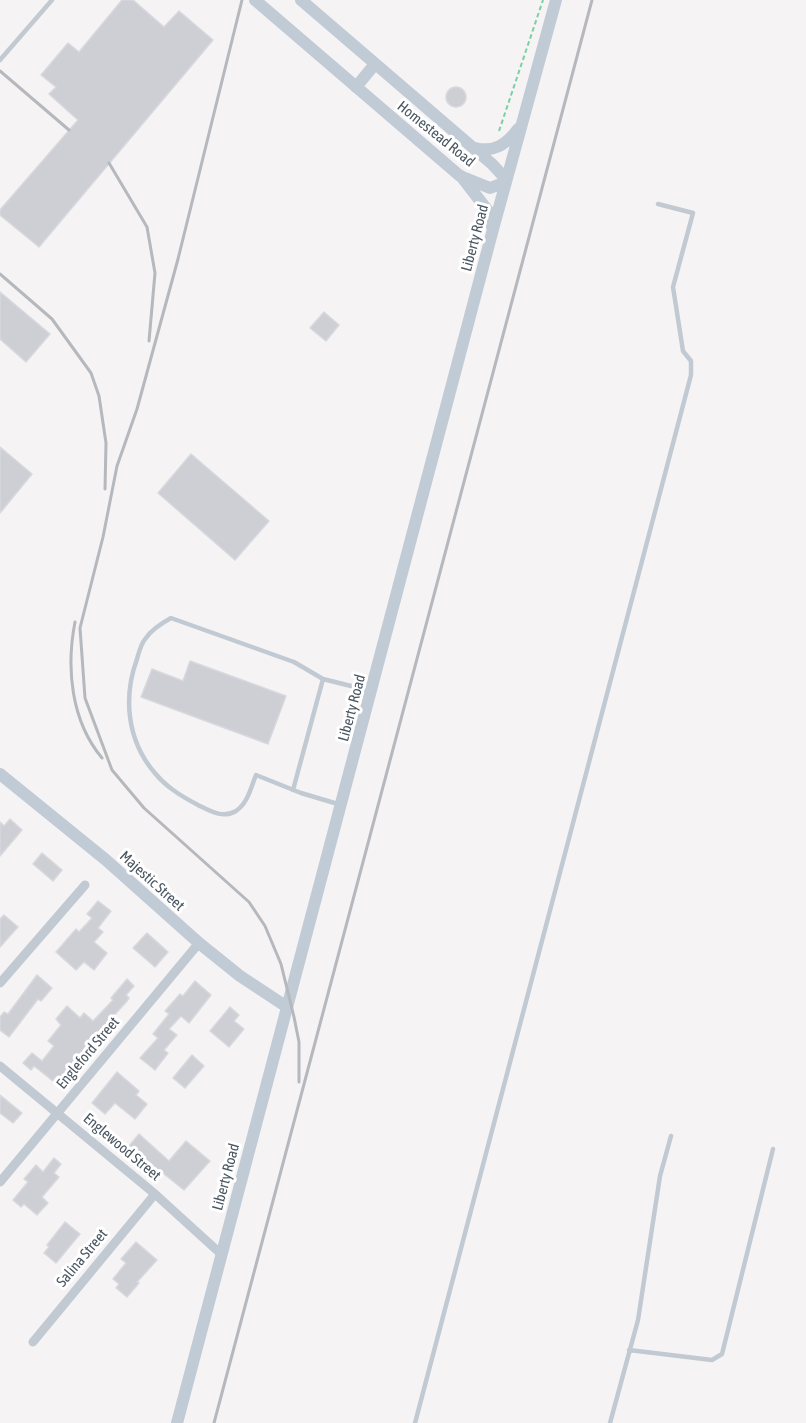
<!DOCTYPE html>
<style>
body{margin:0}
canvas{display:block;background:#f5f3f3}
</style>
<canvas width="806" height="1423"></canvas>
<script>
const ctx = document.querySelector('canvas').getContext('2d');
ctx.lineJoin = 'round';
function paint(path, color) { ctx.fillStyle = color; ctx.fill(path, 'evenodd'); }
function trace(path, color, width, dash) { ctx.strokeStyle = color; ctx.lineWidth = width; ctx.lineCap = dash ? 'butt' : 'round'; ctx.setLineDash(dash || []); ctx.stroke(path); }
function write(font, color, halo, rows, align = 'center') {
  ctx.font = font + ' "Asap Condensed",sans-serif'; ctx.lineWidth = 6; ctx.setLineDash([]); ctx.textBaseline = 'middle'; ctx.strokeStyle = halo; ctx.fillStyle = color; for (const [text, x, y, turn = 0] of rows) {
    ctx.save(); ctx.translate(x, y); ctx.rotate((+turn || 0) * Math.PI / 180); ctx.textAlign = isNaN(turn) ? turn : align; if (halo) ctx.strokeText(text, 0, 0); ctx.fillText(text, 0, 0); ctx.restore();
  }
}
const building = new Path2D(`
 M122,0h11l31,27 15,-16 34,29 -174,207 -39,-32v-5l78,-90 -29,-26 7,-7 -15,-12 27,-32 11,9z
 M446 97a10 10 0 1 1 20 0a10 10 0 1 1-20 0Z
 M0,292l50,42 -24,28 -26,-23z
 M324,312l15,13 -13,16 -16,-13z
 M0,447l32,27 -32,39z
 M191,454l78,67 -34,39 -77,-67z
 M190,661l96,35 -18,48 -127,-47 11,-28 31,12z
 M10,819l12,11 -22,26v-34l4,4z
 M42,853l20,17 -9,11 -20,-17z
 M98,901l13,10 -13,17 5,4 -9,10 13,11 -13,17 -10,-8 -8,8 -20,-18 20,-23 3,3 13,-14 -5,-4z
 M4,915l14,12 -18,20v-28z
 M147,933l21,19 -13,15 -22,-19z
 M37,975l15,13 -11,13 -3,-2 -29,38 -9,-7v-13l4,-5 4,2z
 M127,979l7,7 -8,9 3,3 -2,3 -25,28 7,6 -16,18 -6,-5 -26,31 -4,-3 -4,5 -19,-15 -3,4 -8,-7 9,-10 10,8 12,-15 -6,-5 13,-16 -5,-6 11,-13 13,12 4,-5 9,8 20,-21 -2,-2z
 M195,981l16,14 -22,28 -8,-7 -12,13 8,6 -13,15 4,3 -13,17 -15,-12 18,-20 -5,-4 16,-20 -4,-3 15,-17 3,2z
 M230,1007l9,8 -5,6 10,8 -15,18 -19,-16z
 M192,1055l12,11 -19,22 -12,-10z
 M117,1072l22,19 -3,4 11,9 -12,15 -20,-16 -10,11 -13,-11z
 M0,1095l22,18 -9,10 -13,-10z
 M139,1134l30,27 17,-20 24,20 -26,29 -55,-44z
 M54,1158l7,6 -7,9 5,4 -17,20 6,6 -11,12 -13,-11 -3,3 -8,-7 15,-18 -4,-3 12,-14 7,7z
 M65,1222l15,12 -24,29 -12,-10 5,-6 -2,-2z
 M136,1242l21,18 -20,22 2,1 -12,14 -11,-9 3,-4 -6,-5 13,-16 -5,-4z`);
paint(building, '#cdcfd5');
trace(building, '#d7d9de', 1.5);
trace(new Path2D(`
 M499,131l44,-131`), '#7ad0a6', 2, [4.5, 3]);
trace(new Path2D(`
 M0,60l52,-60
 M293,790l30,-111
 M338,804l-37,-11 -45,-18c-5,12 -8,28 -20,36 -13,8 -26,0 -38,-6 -17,-9 -32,-18 -44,-33 -27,-32 -31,-75 -17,-113 2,-7 4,-16 9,-21 6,-9 16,-15 25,-20l123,44 29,17 48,12
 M629,1350l83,10 10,-6 51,-205
 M415,1423l276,-1048v-14l-8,-10 -10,-64 20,-74 -35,-9
 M610,1423l28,-103 22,-144 11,-40`), '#c1cad2', 4.5);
trace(new Path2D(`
 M0,983l85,-98
 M0,1066l155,128 66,60
 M0,1182l199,-239
 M33,1342l122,-148`), '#c1cad2', 9);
trace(new Path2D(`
 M255,0l205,176 30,12 16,-6
 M301,0l191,164 12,13 2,5
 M356,87l19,-23
 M475,148c19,5 32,-4 43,-19
 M461,176l27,35 4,16
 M0,774l106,86 93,83 41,33 47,31
 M177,1423l315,-1190 64,-233`), '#c1cbd6', 12);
trace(new Path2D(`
 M242,0l-64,259 -41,150 -20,57 -14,71 -23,91 5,70 27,72 32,38 105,94 16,24 16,38 13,53 5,25v40
 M0,71l69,59
 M109,163l38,64 8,46 -6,68
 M0,274l52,45 39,54 8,23 7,47 -1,46
 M75,622c-9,46 -4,99 27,136
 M214,1423l378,-1423`), '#b5b8bd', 3);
write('15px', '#4a5661', '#fff', [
 ["Homestead Road",436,134,39],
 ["Liberty Road",475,238,-75],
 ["Liberty Road",352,708,-75],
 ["Majestic Street",152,881,42],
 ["Engleford Street",88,1053,-50],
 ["Englewood Street",122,1147,40],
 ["Liberty Road",226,1177,-75],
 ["Salina Street",82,1258,-50]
]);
</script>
